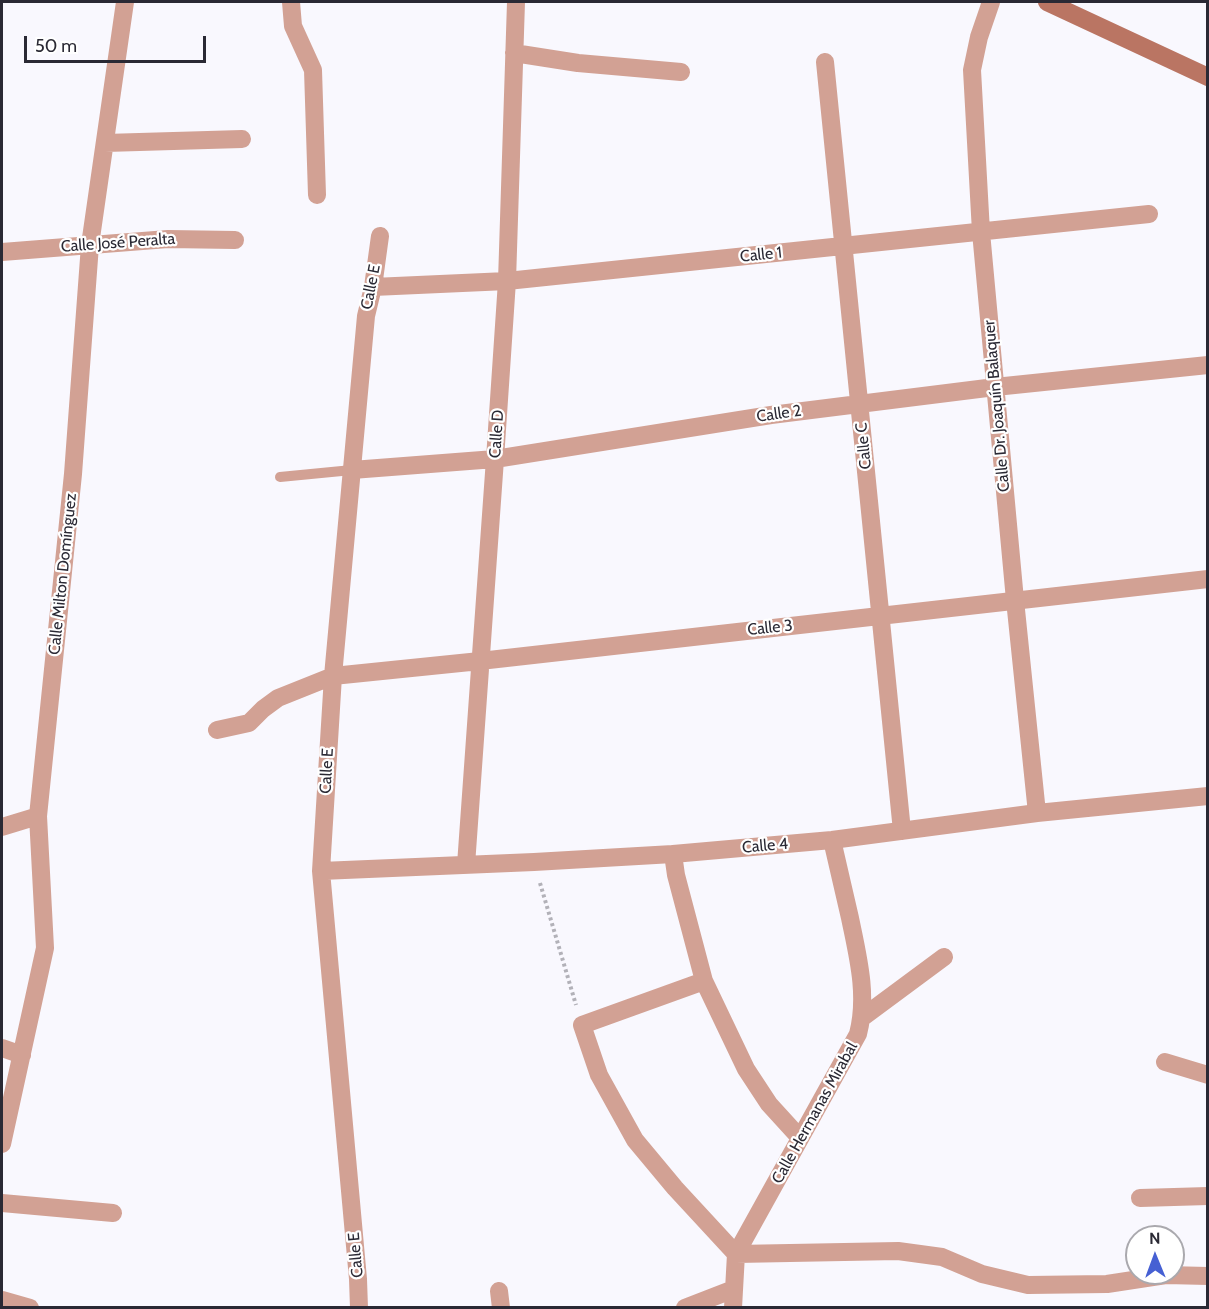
<!DOCTYPE html>
<meta charset="utf-8">
<style>
body{margin:0}
#map{position:relative;width:1209px;height:1309px;overflow:hidden;background:#f9f8fe;font-family:Cabin,sans-serif}
canvas{display:block}
.frame{position:absolute;inset:0;border:3px solid #2a2934;pointer-events:none}
.north{position:absolute;left:1125px;top:1225px;width:60px;height:60px;box-sizing:border-box;background:#fff;border:2px solid #aaa9ae;border-radius:50%;rotate:359deg;font-size:16px;font-weight:700;line-height:24px;text-align:center;color:#2a2934}
.north::after{content:'';display:block;margin:auto;width:21px;height:27px;background:#4660d3;clip-path:polygon(50% 0,100% 100%,50% 72%,0 100%)}
.scale{position:absolute;left:24px;top:36px;width:182px;height:27px;box-sizing:border-box;border:3px solid #2a2934;border-top:0;padding-left:8px;font-size:18px;line-height:21px;white-space:nowrap;color:#2a2934;-webkit-text-stroke:4px #fff;paint-order:stroke}
</style>
<div id="map">
<canvas width="1209" height="1309"></canvas>
<div class="frame"></div>
<div class="north">N</div>
<div class="scale">50 m</div>
</div>
<script>
const ctx = document.querySelector('canvas').getContext('2d');
ctx.lineJoin = 'round';
function trace(path, color, width, dash) { ctx.strokeStyle = color; ctx.lineWidth = width; ctx.lineCap = dash ? 'butt' : 'round'; ctx.setLineDash(dash || []); ctx.stroke(path); }
function write(font, color, halo, rows, align = 'center') {
  ctx.font = font + ' Cabin,sans-serif'; ctx.lineWidth = 4.5; ctx.setLineDash([]); ctx.textBaseline = 'middle'; ctx.strokeStyle = halo; ctx.fillStyle = color; for (const [text, x, y, turn = 0] of rows) {
    ctx.save(); ctx.translate(x, y); ctx.rotate((+turn || 0) * Math.PI / 180); ctx.textAlign = isNaN(turn) ? turn : align; if (halo) ctx.strokeText(text, 0, 0); ctx.fillText(text, 0, 0); ctx.restore();
  }
}
trace(new Path2D(`
 M540,883l36,122`), '#b2b1b8', 4, [3, 3]);
trace(new Path2D(`
 M280,477l72,-7`), '#d2a194', 10);
trace(new Path2D(`
 M291,2l2,24 20,44 4,125
 M991,2l-12,35 -7,33 9,162 34,368 22,213
 M514,53l64,10 103,9
 M825,62l77,769
 M105,143l137,-4
 M2,252l166,-13 67,1
 M373,287l134,-6 642,-67
 M352,470l143,-11 276,-44 224,-28 213,-22
 M217,730l32,-7 14,-14 15,-11 55,-22 147,-15 728,-82
 M2,827l36,-11
 M673,854l3,21 28,106 42,88 23,35 31,34
 M466,865l29,-406 12,-178 9,-279
 M321,871l213,-9 139,-8 159,-14 205,-27 171,-17
 M704,981l-122,44 17,50 36,65 40,48 61,66 162,-3 44,6 40,17 46,11 79,-1 59,-9 42,1
 M863,1017l81,-60
 M2,1048l20,7
 M1165,1062l43,13
 M2,1144l43,-196 -7,-132 35,-342 17,-229 35,-243
 M1140,1198l68,-2
 M2,1203l111,10
 M499,1291l2,17
 M2,1300l28,8
 M359,1308l-1,-29 -37,-408 12,-195 33,-360 7,-29 7,-51
 M685,1308l49,-19
 M733,1308l3,-54 122,-220c10,-39 0,-77 -8,-116 -6,-26 -12,-52 -18,-78`), '#d2a194', 18);
trace(new Path2D(`
 M1047,2l161,75`), '#ba7563', 18);
write('16px', '#2a2934', '#fff', [
 ["Calle José Peralta",118,243,-4],
 ["Calle 1",761,255,-6],
 ["Calle E",371,287,-79],
 ["Calle Dr. Joaquín Balaquer",997,406,-95],
 ["Calle 2",779,414,-8],
 ["Calle D",497,434,-86],
 ["Calle C",864,446,-96],
 ["Calle Milton Domínguez",63,574,-84],
 ["Calle 3",770,628,-6],
 ["Calle E",327,771,-87],
 ["Calle 4",765,846,-5],
 ["Calle Hermanas Mirabal",815,1113,-61],
 ["Calle E",356,1255,-95]
]);
</script>
